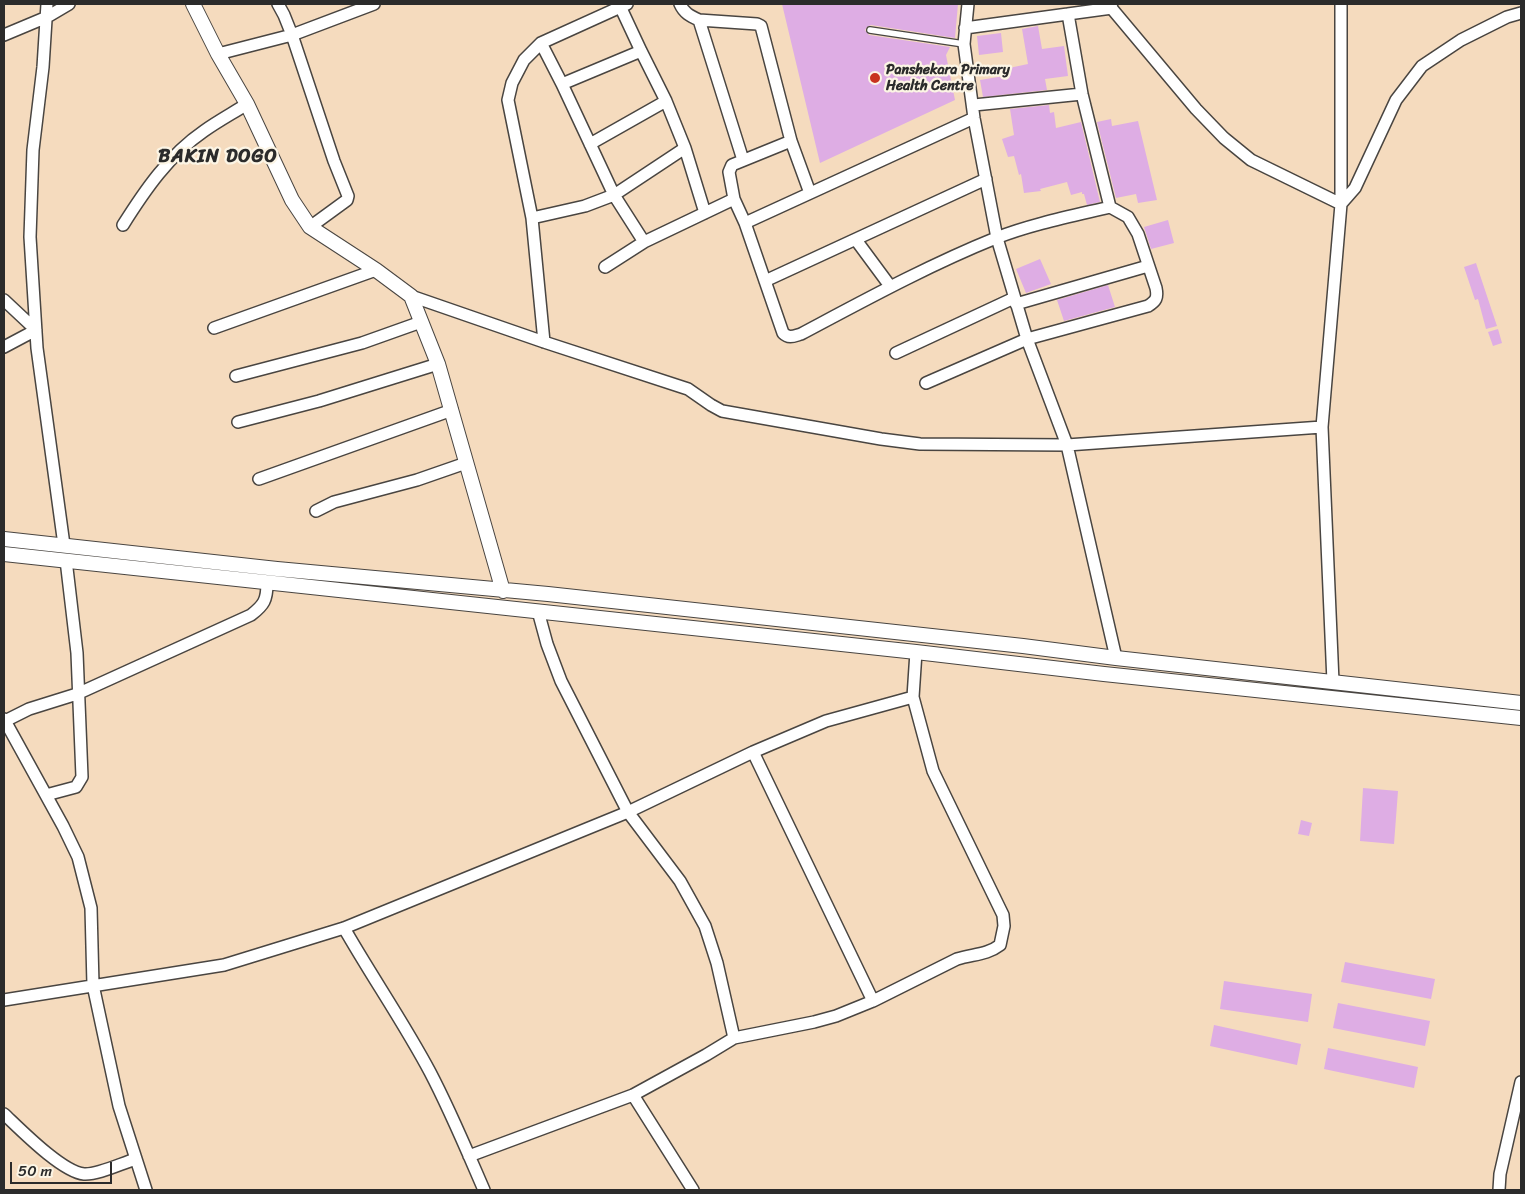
<!DOCTYPE html>
<style>
body{margin:0}
#map{position:relative;width:1525px;height:1194px;overflow:hidden;background:#f5dbbe;font-family:Sriracha,sans-serif}
canvas{display:block}
.frame{position:absolute;inset:0;border:5px solid #2b2b2b;pointer-events:none}
.scale{position:absolute;left:10px;top:1162px;width:102px;height:22px;box-sizing:border-box;border:2px solid #2b2b2b;border-top:0;padding-left:6px;font-size:15px;line-height:18px;white-space:nowrap;color:#2b2b2b;-webkit-text-stroke:4px #fcf5e5;paint-order:stroke}
</style>
<div id="map">
<canvas width="1525" height="1194"></canvas>
<div class="frame"></div>
<div class="scale">50 m</div>
</div>
<script>
const ctx = document.querySelector('canvas').getContext('2d');
ctx.lineJoin = 'round';
function paint(path, color) { ctx.fillStyle = color; ctx.fill(path, 'evenodd'); }
function trace(path, color, width, dash) { ctx.strokeStyle = color; ctx.lineWidth = width; ctx.lineCap = dash ? 'butt' : 'round'; ctx.setLineDash(dash || []); ctx.stroke(path); }
function write(font, color, halo, rows, align = 'center') {
  ctx.font = font + ' Sriracha,sans-serif'; ctx.lineWidth = 4.5; ctx.setLineDash([]); ctx.textBaseline = 'middle'; ctx.strokeStyle = halo; ctx.fillStyle = color; for (const [text, x, y, turn = 0] of rows) {
    ctx.save(); ctx.translate(x, y); ctx.rotate((+turn || 0) * Math.PI / 180); ctx.textAlign = isNaN(turn) ? turn : align; if (halo) ctx.strokeText(text, 0, 0); ctx.fillText(text, 0, 0); ctx.restore();
  }
}
paint(new Path2D(`
 M782,4h176l-3,34 -84,-13 -4,2 -2,3 4,5 81,12 -4,8 9,45 -135,63z
 M1038,26l4,23 22,-3 4,30 -23,3 2,11 -64,7 -3,-17 30,-5 -1,-7 19,-4 -6,-35z
 M1001,33l2,19 -24,3 -2,-19z
 M1049,105l1,8 4,-1 2,16 25,-6 19,80 -13,3 -3,-11h-2v-2l-11,3 -4,-13 -27,7 1,2 -17,2 -3,-19 -2,1 -5,-19 -6,1 -6,-18 12,-4 -4,-26z
 M1111,119l1,7 26,-5 19,79 -19,3 -2,-9 -20,4 -19,-76z
 M1168,220l6,23 -23,6 -7,-22z
 M1040,259l11,25 -25,9 -10,-24z
 M1476,263l21,63 -11,3 -8,-30 -3,1 -11,-33z
 M1108,285l7,22 -51,14 -7,-21z
 M1498,329l4,14 -9,3 -5,-14z
 M1363,788l35,3 -4,53 -34,-3z
 M1301,820l11,3 -3,13 -11,-2z
 M1345,962l90,17 -4,20 -90,-17z
 M1224,981l88,13 -4,28 -88,-13z
 M1338,1003l92,18 -5,25 -92,-18z
 M1214,1025l87,19 -4,21 -87,-19z
 M1328,1048l90,19 -4,21 -90,-19z`), '#deade4');
const service = new Path2D(`
 M870,30l94,14`);
const minor = new Path2D(`
 M47,4l-4,63 -10,83 -3,87 7,111 27,197
 M278,4l6,11 8,20 42,126 14,35 -1,4 -37,27
 M619,4l22,47 25,50 19,47 20,65
 M680,4c4,9 10,12 19,16l44,140
 M968,4l-4,40 10,74 23,120 30,101 40,106 49,213
 M1108,4l88,105 28,29 27,22 90,44 14,-16 41,-88 26,-34 39,-26 46,-23 14,-4
 M1068,14l14,80 28,113
 M699,20l58,4 4,2 30,115 19,52
 M965,28l147,-20
 M4,35l43,-18 22,-13
 M541,43l21,41 52,111 30,47
 M218,54l74,-19 82,-31
 M562,84l79,-33
 M974,105l108,-11
 M791,141l-59,24 -3,7 5,27 11,24 38,110c6,6 11,3 18,1 64,-34 128,-69 195,-96 36,-14 76,-22 114,-31l18,10 10,17 18,54c2,10 0,13 -8,18l-121,33 -101,44
 M590,144l76,-43
 M532,218l53,-12 29,-11 71,-47
 M745,223l229,-105
 M123,225c22,-35 46,-70 81,-94 14,-10 29,-18 43,-27
 M856,240l34,46
 M605,267l39,-25 90,-43
 M765,281l221,-102
 M411,296l133,46 144,47 23,16 11,6 159,28 39,5 147,1 255,-18
 M4,300l32,30 -32,17
 M1016,304l132,-38
 M214,328l162,-58
 M544,342l-12,-124 -24,-118 4,-17 12,-23 17,-17 86,-39
 M896,353l118,-55
 M236,376l126,-33 59,-21
 M238,422l81,-21 119,-37
 M259,479l193,-69
 M316,511l18,-9 83,-22 49,-17
 M538,611l9,33 14,37 67,131 52,69 25,45 12,37 17,75
 M1333,682l-11,-255 19,-223v-200
 M4,719l59,107 15,31 13,51 2,77 26,121 27,84
 M5,721l24,-12 48,-15 174,-79c13,-10 16,-15 16,-32
 M753,752l120,249
 M46,795l30,-8 6,-10 -5,-124 -11,-93
 M344,928c28,49 60,95 86,144 20,38 37,79 54,118
 M4,1000l220,-35 120,-37 284,-116 125,-60 73,-31 87,-24 3,-45
 M633,1095l60,95
 M4,1114c16,15 58,58 80,60 14,1 38,-11 52,-15
 M469,1156l164,-61 73,-40 28,-17 80,-16 22,-6 37,-15 84,-42c16,-5 30,-4 43,-14l4,-19 -1,-11 -70,-144 -20,-74
 M1499,1190l1,-16 21,-92`);
const tertiary = new Path2D(`
 M193,4l25,50 29,50 45,96 18,27 66,43 35,26 27,68 65,227
 M4,539l273,30 271,25 475,52 93,12 405,45
 M4,554l912,98 188,22 417,44`);
trace(service, '#494541', 8);
trace(minor, '#494541', 14);
trace(tertiary, '#494541', 16);
trace(service, '#fff', 5.5);
trace(minor, '#fff', 11);
trace(tertiary, '#fff', 14);
for (const [x, y, r, color] of [
 [875,78,6,"#c8321e"]
]) { const dot = new Path2D(); dot.arc(x, y, r, 0, 2 * Math.PI); ctx.fillStyle = color; ctx.fill(dot); trace(dot, '#fcf5e5', 2); }
write('bold 14px', '#2b2b2b', '#fcf5e5', [
 ["Panshekara Primary",886,70],
 ["Health Centre",886,86]
], 'left');
ctx.letterSpacing = '1px';
write('bold 19px', '#2b2b2b', '#fcf5e5', [
 ["BAKIN DOGO",218,157]
]);
ctx.letterSpacing = '0px';
</script>
